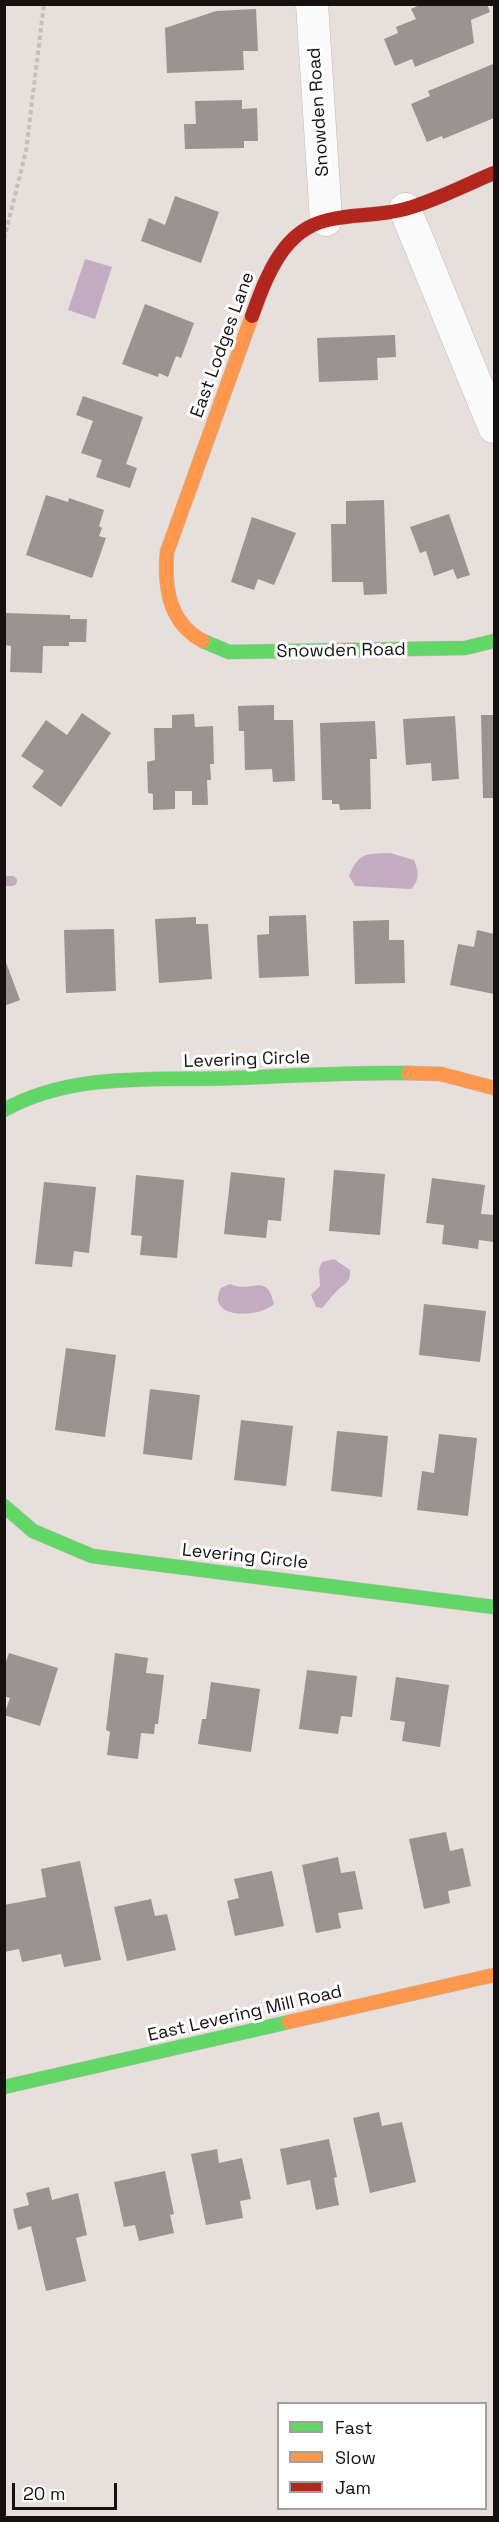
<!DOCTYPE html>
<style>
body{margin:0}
#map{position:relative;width:499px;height:2522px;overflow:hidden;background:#e7dfdc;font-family:"Space Grotesk",sans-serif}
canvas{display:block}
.frame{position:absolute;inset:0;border:6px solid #161110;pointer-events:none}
.legend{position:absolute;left:277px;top:2402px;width:210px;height:108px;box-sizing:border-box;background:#fff;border:2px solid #a2a09f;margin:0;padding:8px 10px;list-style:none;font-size:18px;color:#161110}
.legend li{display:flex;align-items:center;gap:12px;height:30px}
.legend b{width:30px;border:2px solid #a2a09f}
.scale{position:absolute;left:12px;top:2483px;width:105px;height:27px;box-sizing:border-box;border:3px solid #161110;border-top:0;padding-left:8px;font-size:18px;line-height:21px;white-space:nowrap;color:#161110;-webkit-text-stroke:4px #fff;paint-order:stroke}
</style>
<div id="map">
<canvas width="499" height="2522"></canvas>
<div class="frame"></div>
<ul class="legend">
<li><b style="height:8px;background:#63d668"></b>Fast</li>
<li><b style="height:8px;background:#ff974d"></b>Slow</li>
<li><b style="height:8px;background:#b3261e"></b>Jam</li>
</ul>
<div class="scale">20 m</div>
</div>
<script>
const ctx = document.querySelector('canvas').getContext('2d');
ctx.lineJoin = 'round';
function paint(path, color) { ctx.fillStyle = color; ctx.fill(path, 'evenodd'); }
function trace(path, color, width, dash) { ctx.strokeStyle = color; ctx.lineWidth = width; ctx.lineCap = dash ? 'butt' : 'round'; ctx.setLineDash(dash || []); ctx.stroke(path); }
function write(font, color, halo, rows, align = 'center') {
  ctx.font = font + ' "Space Grotesk",sans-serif'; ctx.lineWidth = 6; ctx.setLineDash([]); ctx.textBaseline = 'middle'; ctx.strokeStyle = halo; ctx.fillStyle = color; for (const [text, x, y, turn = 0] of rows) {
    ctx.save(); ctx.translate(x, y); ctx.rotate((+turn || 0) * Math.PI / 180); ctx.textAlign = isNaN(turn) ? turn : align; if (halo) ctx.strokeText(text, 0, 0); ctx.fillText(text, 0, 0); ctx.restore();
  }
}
paint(new Path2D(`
 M85,259l27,8 -17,52 -27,-9z
 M390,853l24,7c5,12 6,20 -3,29l-56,-3 -6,-10c10,-24 16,-22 41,-23z
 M334,1259l16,11c1,15 -7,13 -15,23 -5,5 -8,10 -13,15l-6,-1 -5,-12 9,-9 -1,-17 3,-7z
 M230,1284c23,10 36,-13 44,20 -16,15 -69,15 -53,-16z`), '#c4acc2');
trace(new Path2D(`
 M4,881h8`), '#c4acc2', 10);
paint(new Path2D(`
 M422,4h65l3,8 -19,8 3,23 -59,24 -3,-8 -17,7 -11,-27 14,-6 -2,-6 20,-8 -5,-10z
 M256,9l2,42h-15l1,19 -77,3 -2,-45 51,-17z
 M493,64l1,54 -51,21 -1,-3 -15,6 -16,-38 19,-8 -2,-5z
 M242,100v9l15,-1 1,33h-14v7l-59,1 -1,-25h12l-1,-23z
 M175,196l44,16 -18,51 -60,-22 8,-23 16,7z
 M145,304l49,19 -13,35 -5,-2 -8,21 -9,-4 -1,4 -36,-13z
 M395,335l1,22 -19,1 1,22 -59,2 -2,-44z
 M83,396l60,21 -17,47 11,4 -7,20 -34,-11 6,-17 -21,-7 12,-32 -17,-6z
 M46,495l22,7 1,-4 35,12 -5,16 3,2 -3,8 7,2 -14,40 -66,-23z
 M384,500l3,94 -23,1 -1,-13h-31l-1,-58h15v-23z
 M449,514l21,61 -13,4 -4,-10 -19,7 -8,-25 -6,2 -10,-26z
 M252,517l44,16 -22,52 -16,-6 -4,11 -23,-8z
 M4,613l66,2v4h17l-1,23h-17v4h-26l-1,27 -32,-1 1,-26 -7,-1z
 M274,705v15h19l2,61 -22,1 -1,-13 -27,1 -1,-39h-5l-1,-25z
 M82,713l29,20 -50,74 -29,-20 12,-16 -23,-15 25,-36 21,15z
 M194,714l1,13 18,-1 1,38h-4l1,16h-4l1,25h-16v-14h-17v18l-22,1v-16l-5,-1 -1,-31 8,-2 -1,-32h18v-13z
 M481,715h13v83h-11z
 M455,716l4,63 -27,2 -1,-18 -25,2 -3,-46z
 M375,721l2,38h-7l1,50 -31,1 -1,-6h-7v-4h-10l-2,-77z
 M306,915l3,61 -50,2 -2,-43 12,-1v-18z
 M196,917v7h12l4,55 -53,4 -4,-64z
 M389,920v20h15l1,43 -50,1 -2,-63z
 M114,929l2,62 -50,2 -2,-63z
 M477,930l17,4v60l-44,-9 8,-41 16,3z
 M4,957l16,43 -16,6z
 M334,1170l51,4 -5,61 -51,-4z
 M231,1172l54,6 -4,43 -13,-1 -2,18 -42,-4z
 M136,1175l48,5 -7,78 -37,-3 2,-19 -11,-1z
 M432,1178l53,7 -4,29 13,1v27l-15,-2 -1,9 -36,-5 2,-19 -18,-2z
 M44,1182l52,5 -7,66 -15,-2 -2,16 -37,-3z
 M424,1304l62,7 -6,51 -61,-7z
 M66,1348l50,7 -11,82 -50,-7z
 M150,1389l50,6 -8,65 -49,-6z
 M241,1420l52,6 -7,60 -52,-6z
 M337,1431l51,5 -6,61 -51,-6z
 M439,1434l38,4 -9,78 -51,-6 5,-39 12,2z
 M9,1653l49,15 -18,58 -36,-11 6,-17 -6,-2v-29z
 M115,1653l33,5 -2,15 18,2 -6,49h-3l-1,10 -13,-1 -3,26 -31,-4 3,-23 -4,-2z
 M307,1670l50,6 -5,41 -11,-1 -3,18 -39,-5z
 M396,1677l53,8 -9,62 -38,-6 3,-19 -15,-2z
 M211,1682l49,7 -9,63 -53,-8 4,-25h4z
 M446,1832l4,19 13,-3 8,38 -23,5 2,12 -26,6 -15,-70z
 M338,1857l3,16 14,-2 8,38 -25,4 3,15 -25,5 -14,-68z
 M80,1861l21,99 -37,7 -3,-13 -39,8 -3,-13 -15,3v-47l42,-8 -5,-28z
 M272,1871l12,55 -49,10 -8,-35 12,-3 -5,-19z
 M151,1899l4,17 12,-2 9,36 -49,11 -13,-54z
 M379,2112l3,14 20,-4 14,60 -46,11 -17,-75z
 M329,2139l8,38 -3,1 5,27 -23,5 -6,-30 -23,5 -7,-36z
 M217,2149l2,14 23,-5 9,41 -11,2 3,17 -37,7 -15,-71z
 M165,2171l9,43 -4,1 4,18 -35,8 -4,-16 -11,2 -10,-45z
 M49,2187l3,13 26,-7 9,42 -11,3 10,43 -40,10 -15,-65 -13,4 -5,-21 16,-4 -3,-12z`), '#999491');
const street = new Path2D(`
 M312,4l14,216
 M405,209l89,218`);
const fast = new Path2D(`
 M203,641l26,11 236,-4 29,-7
 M4,1110c70,-39 152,-29 229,-32 58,-2 117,-6 175,-5
 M4,1506l29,25 59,25 402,51
 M4,2087l285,-65`);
const slow = new Path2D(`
 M203,641c-34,-18 -39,-53 -36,-89l85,-236
 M408,1073l33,1 53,14
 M289,2022l205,-47`);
const jam = new Path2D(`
 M252,316c14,-38 30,-86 76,-96 25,-6 52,-4 77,-11 30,-8 60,-24 89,-36`);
trace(street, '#c3bcba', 33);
trace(fast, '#c3bcba', 15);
trace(slow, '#c3bcba', 15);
trace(jam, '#c3bcba', 15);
trace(new Path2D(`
 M4,239l22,-88 18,-147`), '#c3c1c0', 4, [4.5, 3]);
trace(street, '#fbfafa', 32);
trace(fast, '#63d668', 14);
trace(slow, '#ff974d', 14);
trace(jam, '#b3261e', 14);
write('18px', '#161110', '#fff', [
 ["Snowden Road",319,112,-94],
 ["East Lodges Lane",223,345,-70],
 ["Snowden Road",341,651,-1],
 ["Levering Circle",247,1060,-2],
 ["Levering Circle",245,1557,6],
 ["East Levering Mill Road",245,2014,-13]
]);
</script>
